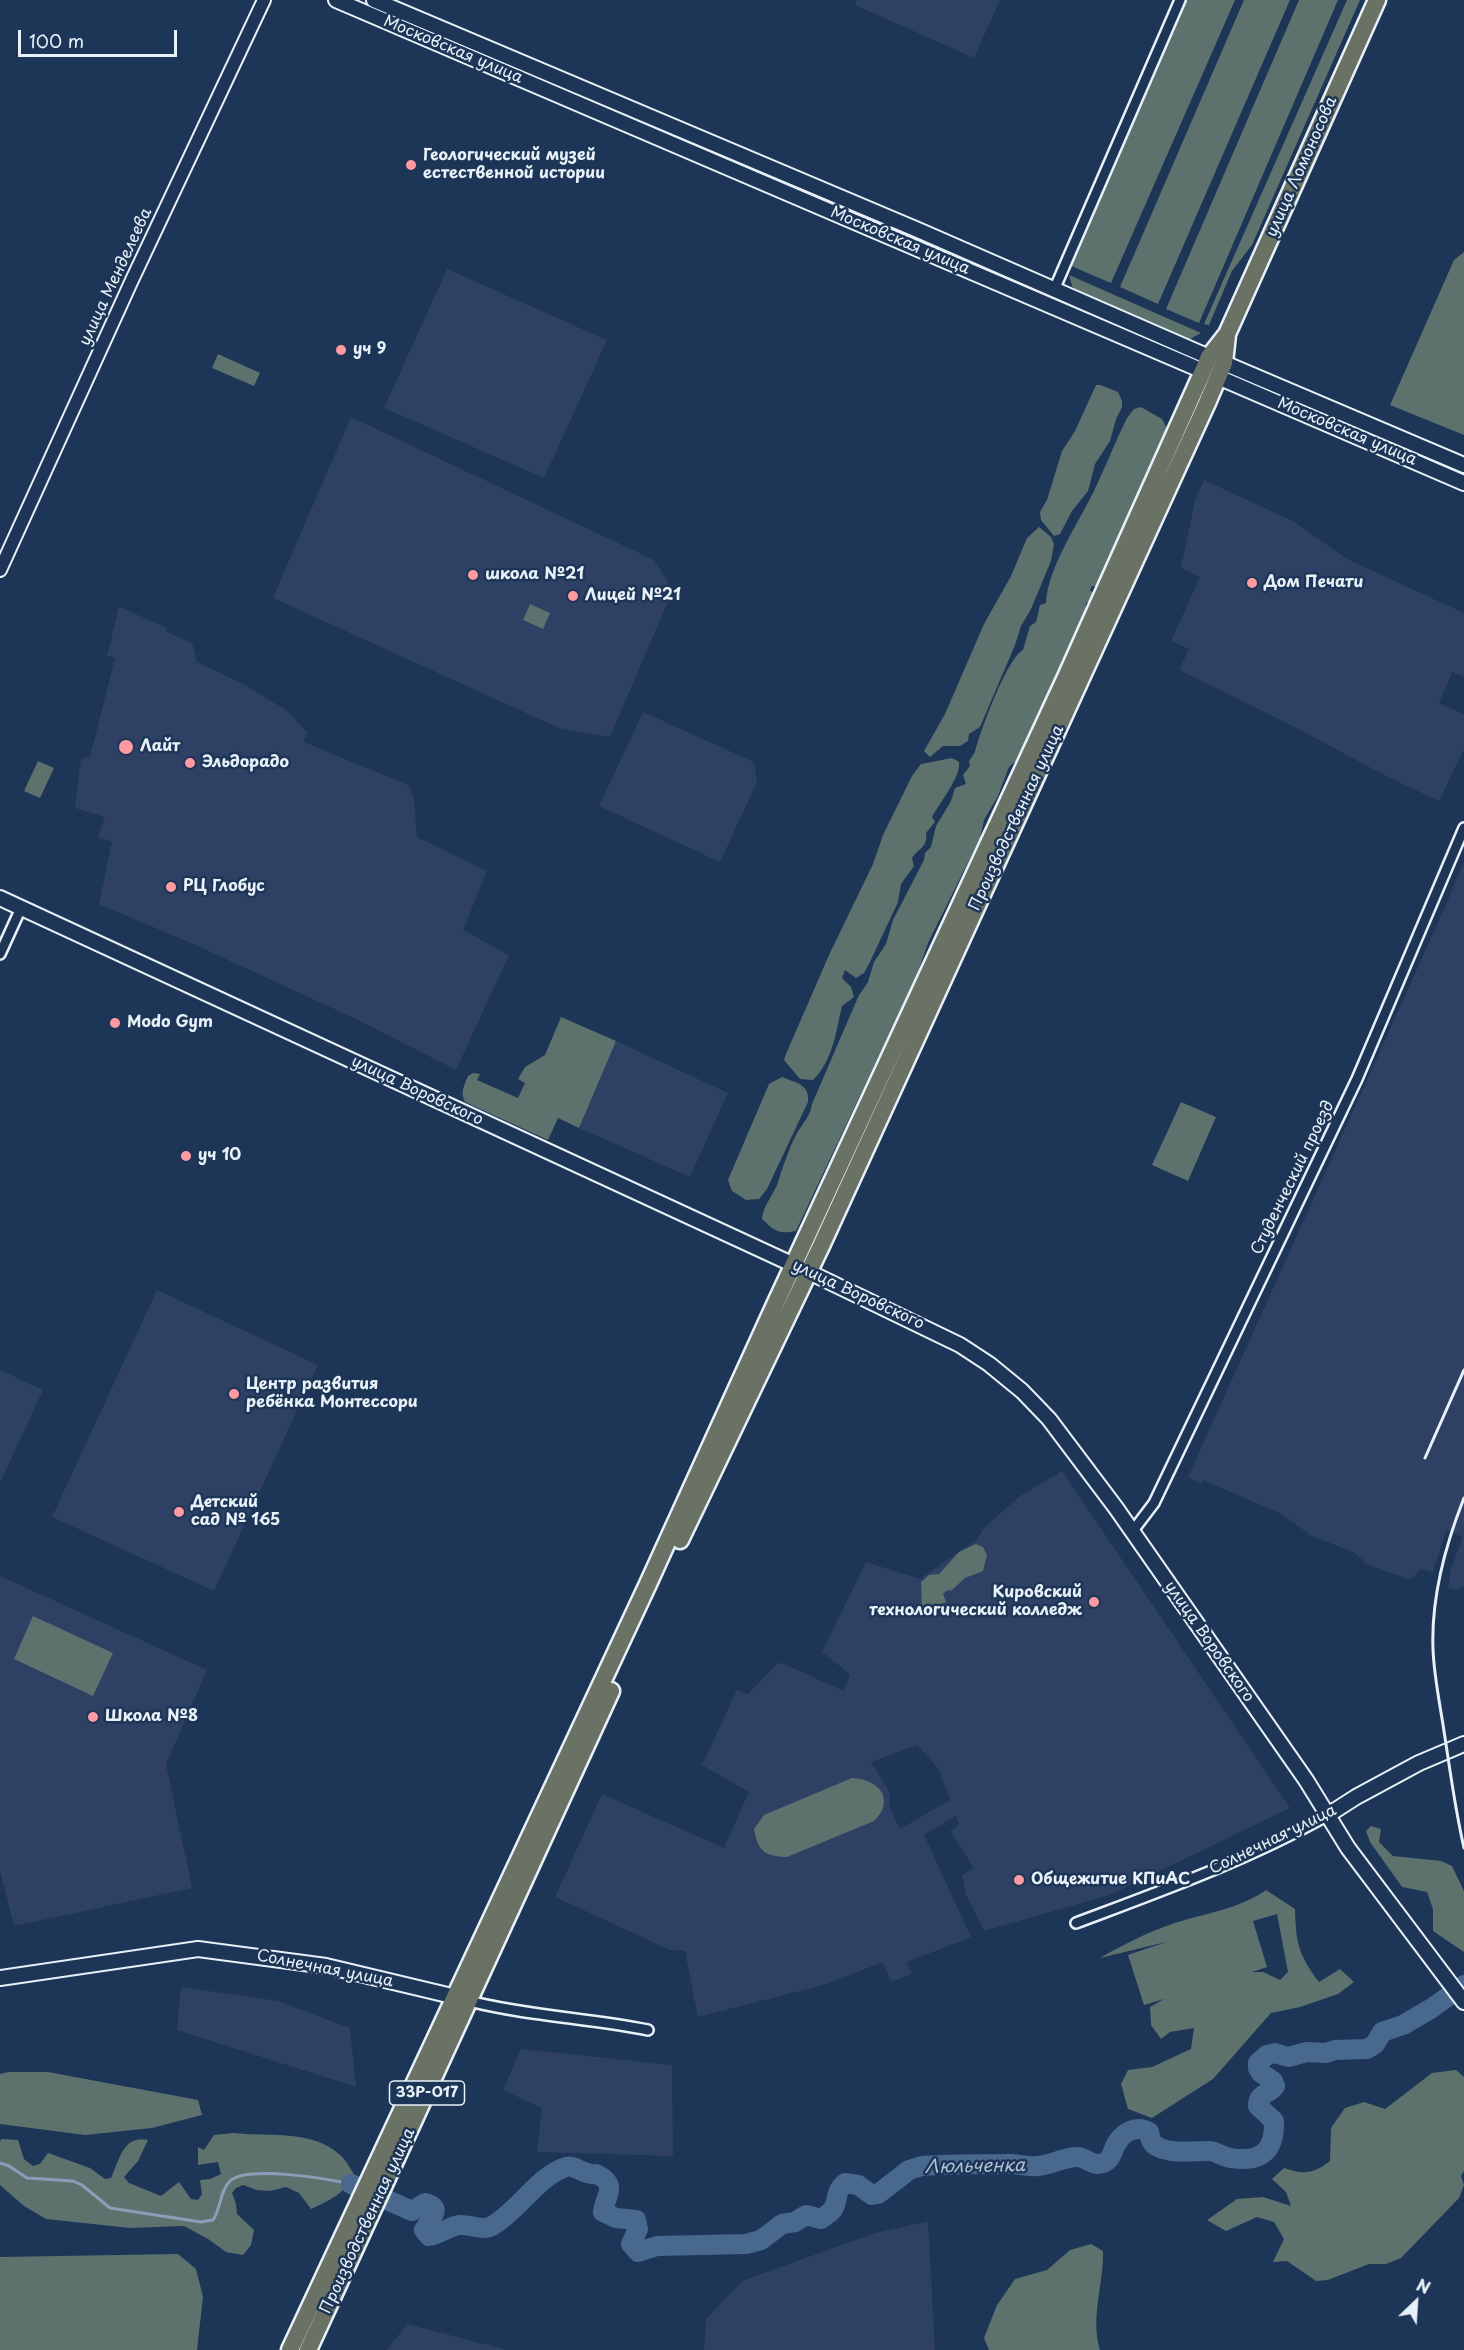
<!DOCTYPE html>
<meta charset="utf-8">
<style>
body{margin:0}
#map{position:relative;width:1464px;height:2350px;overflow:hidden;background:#1d3557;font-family:"Playpen Sans",sans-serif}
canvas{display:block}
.north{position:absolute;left:1386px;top:2272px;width:60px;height:60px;-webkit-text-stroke:4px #1d3557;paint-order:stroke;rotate:25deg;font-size:16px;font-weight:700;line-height:24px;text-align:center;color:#e8f1f8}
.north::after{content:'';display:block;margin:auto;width:21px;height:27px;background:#e8f1f8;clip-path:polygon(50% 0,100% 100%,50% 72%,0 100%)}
.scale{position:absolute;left:18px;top:30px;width:159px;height:27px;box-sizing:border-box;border:3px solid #e8f1f8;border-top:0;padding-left:8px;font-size:18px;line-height:21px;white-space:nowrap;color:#e8f1f8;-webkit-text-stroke:4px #1d3557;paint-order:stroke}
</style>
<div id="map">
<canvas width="1464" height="2350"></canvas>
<div class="north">N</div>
<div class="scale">100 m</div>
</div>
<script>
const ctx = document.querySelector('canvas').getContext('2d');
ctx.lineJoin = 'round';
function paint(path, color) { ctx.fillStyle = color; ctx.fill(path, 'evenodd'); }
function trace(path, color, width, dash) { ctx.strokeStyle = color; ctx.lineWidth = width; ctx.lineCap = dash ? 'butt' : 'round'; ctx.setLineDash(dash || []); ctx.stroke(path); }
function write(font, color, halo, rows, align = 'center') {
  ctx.font = font + ' "Playpen Sans",sans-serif'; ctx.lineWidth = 5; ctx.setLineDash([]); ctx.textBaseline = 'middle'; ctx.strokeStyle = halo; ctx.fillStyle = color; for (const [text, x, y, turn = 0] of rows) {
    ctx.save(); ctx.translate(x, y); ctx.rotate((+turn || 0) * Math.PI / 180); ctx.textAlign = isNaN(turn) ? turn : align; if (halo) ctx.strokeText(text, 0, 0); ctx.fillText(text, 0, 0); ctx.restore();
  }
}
paint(new Path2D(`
 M857,0h143l-26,58 -119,-53z
 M447,269l160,71 -63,138 -160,-70z
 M351,417l303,143 19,30 -63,147 -51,-9 -286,-130z
 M1204,480l89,41 54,38 117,54v64l-12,-5 -13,31 25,11v35l-25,52 -51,-24 -101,-54 -108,-53 10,-21 -18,-8 29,-64 -19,-9 14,-68z
 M119,607l47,20 1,5 25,11 5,19 48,23 41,25 21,22 -3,10 104,43 6,13 3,39 70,34 -24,59 46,25 -53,115 -100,-51 -165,-76 -92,-39 13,-62 -14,-5 7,-20 -30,-9 6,-50 9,-1 25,-99 -8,-2z
 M643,712l111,50 3,20 -37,80 -121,-56z
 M1464,862v724l-9,4 -7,-2 3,-19 12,-32 -17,-6 -13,41 -12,-3 -11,11 -43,-16 -12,-11 -43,-17 -31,-22 -78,-34 -2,4 -13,-7 257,-570z
 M616,1041l112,52 -38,84 -111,-49z
 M157,1290l161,75 -104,226 -162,-74z
 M0,1370l43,20 -43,93z
 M1062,1471l228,337 -180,87 -126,36 -18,-36 -4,-20 12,-7 -24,-37 9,-6 -3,-9 -32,19 47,102 -64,25 5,12 -21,8 -8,-20 -56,22 -129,33 -13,-66 -15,-1 -115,-53 47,-103 122,54 25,-56 -47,-27 35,-75 11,4 29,-30 5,-1 62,28 6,-17 -28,-22 44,-90 54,17 56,-39 8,-12 36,-32zM917,1745l21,23 12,32 -50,29 -10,-21 -1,-17 -18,-29z
 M0,1576l207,94 -41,94 26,124 -178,38 -14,-55z
 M181,1987l97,14 72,27 6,59 -179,-57z
 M521,2049l151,16 1,91 -136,-4 5,-44 -39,-18z
 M928,2221l7,129h-231l2,-31 36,-38 130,-47z
 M407,2324l100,26h-120z`), '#2e4164');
paint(new Path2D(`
 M1187,0h48l-124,283 -40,-17z
 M1244,0h46l-132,304 -38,-17z
 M1299,0h39l-139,323 -33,-14z
 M1347,0h13l-108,245 -20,26 -23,54 -5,-1z
 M1464,252v183l-74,-30 64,-145z
 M1069,275l132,58 -11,6 -12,-1 -100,-44 -5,-5z
 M218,354l42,19 -6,13 -42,-18z
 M1096,385h4l18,7 4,9v6l-6,12 -6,22 -15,23 -7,27 -16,20 -12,23 -6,2 -13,-16 -1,-8 7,-12 15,-49 13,-20z
 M1141,407l21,12 7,13 -18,38 -6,6 1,11 -47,100 -7,-1 -2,4 5,5 -1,6 -8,2c-1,18 -11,34 -19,48 -3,5 0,6 -2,10 -2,4 -5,8 -7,12 -4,11 -5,17 -13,26v6l-5,3 -23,52 -8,7 -11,29 -14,24 -4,18 -52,105 -11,32 -121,256c-18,3 -20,1 -34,-12 1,-13 10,-22 15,-34 6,-18 11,-35 20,-52 6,-10 14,-18 15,-29l47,-109 9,-13 6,-20 12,-18 7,-24 31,-60 1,-7 6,-6 5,-21 15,-25 4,-13 11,-4 -3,-9 7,-9 -1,-5 6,-9c5,-20 32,-94 48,-102l7,-24 6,-4 4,-17 6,-2c1,-33 32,-80 47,-110 12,-25 22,-51 34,-75l7,-9z
 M1039,527l12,10 3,7 -3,17 -20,48 -10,17 -6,19 -35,82 -11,7 -1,7 -8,5h-17l-13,11 -6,-6 21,-37 39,-90 27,-48 16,-38z
 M530,604l20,9 -7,16 -20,-9z
 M952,758l7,4c2,15 -19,40 -27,55l3,5 -9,11c2,14 -7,15 -14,25l2,8 -13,18 -3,18 -29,62 -5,9 -8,5 -11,-8 -3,8 9,9 3,10 -12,9c-6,25 -9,55 -29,74l-13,-1 -16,-19 2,-6 43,-99 44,-91 10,-29 29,-59 9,-12z
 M38,761l16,7 -14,30 -16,-7z
 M561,1017l55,24 -37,87 -21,-10 -10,22 -83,-38c-5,-10 -1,-16 3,-26l5,-3 7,1 -3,6 41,18 7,-15 -7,-4 7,-12 20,-12z
 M782,1077c14,6 28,7 26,25l-41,87 -8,10 -13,1 -14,-9 -4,-11 41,-96z
 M1181,1102l35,15 -28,64 -36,-16z
 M976,1544l7,3 4,8 -4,16 -18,7 -13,12 -6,1 -3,3 3,8 -18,11 -6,-2 -1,-29 8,-7 10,-1 20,-22z
 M33,1616l80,37 -20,43 -79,-37z
 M852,1778c27,1 44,22 22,43l-87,36c-22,-1 -29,-5 -33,-28l10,-14z
 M1371,1826l10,3 -2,13 14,14 48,5 11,5 12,25v61l-31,-21v-22l-6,-17 -25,-5 -32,-45 -4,-11z
 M1266,1890l29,19c1,34 3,45 24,73l21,-13 14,13 -16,12 -38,13 -29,6 -58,66 -61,39 -24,-9 -7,-25 7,-14 24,-3 39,-18 3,-21 -24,4 -9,7 -10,-14 -1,-18 14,-8 -20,6 -16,-50 38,-13 -66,16c24,-14 48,-26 75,-35 31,-10 64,-14 91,-33zM1277,1914l11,58 -8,8 -17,-8h-11l15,-5 -14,-46z
 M1456,2070l8,7v94l-3,5 3,9 -5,13 -58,60 -15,6h-17l-41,16 -12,1 -29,-20 -14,1 11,-23 -10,-17 -17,-5 -31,14 -19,-11 30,-21 26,-2 28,9 -5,-14 -14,-13 12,-11c19,6 28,7 46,-7l1,-33 14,-20 19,-6 21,7 47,-36z
 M9,2072h39l150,28 4,15 -50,13 -67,7 -85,-11v-50z
 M233,2133c34,4 80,-4 107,22 6,5 10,13 14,19 -7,19 -26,27 -43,35l-12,-16 -13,-6 -16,4 -13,-1 -14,-5 -7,3 -4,5 4,11 1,10 17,16 -3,15 -8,10 -17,-3 -18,-13 -24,-13 -54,2 -84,-9 -22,-13 -24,-21v-44l2,-2 16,1 6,19 9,7 7,-2 8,-11 42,15 15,11 6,-1c9,-19 12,-43 37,-38l-10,21 -14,16 5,6 32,13 18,-14 12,17 7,1 4,-6 -2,-14 10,-1 11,-5 -3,-12 -20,3v-18l6,3 10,-15z
 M1091,2244l12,7c1,32 -13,67 -3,99h-111l-5,-12 13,-33 18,-26 32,-9 23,-20z
 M178,2254l18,15 7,28 -6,53h-197v-93z`), '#5d726d');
trace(new Path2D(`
 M0,2163l9,3 18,12 46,3 9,4 28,23 91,14 12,-2c8,-11 7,-30 17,-39 17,-16 98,-2 121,3`), '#899fb8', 3);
trace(new Path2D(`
 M351,2184l61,27 13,-8c19,4 5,17 -1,27l5,6c11,-2 20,-9 30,-11 14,-1 23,8 36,-1 24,-15 45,-49 71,-57 9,-3 18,9 30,7 24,11 8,23 7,38l13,6 20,2 2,9 -7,15 7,8 19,-6 89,-2 15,-4 21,-16 13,-2 11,-7 15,4c5,-4 12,-7 14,-14 3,-9 1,-14 10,-22l13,2 14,10 6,-1 31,-24 13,-4c29,-2 59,-2 88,-2 9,0 18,3 27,2 14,-1 27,-9 40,-9 8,0 13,7 21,7 15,-1 13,-13 20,-23 7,-10 20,-16 31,-9 1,6 2,12 9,15 14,7 36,4 51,4 7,0 14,6 22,7 30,5 44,-7 43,-37l-16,-15c0,-14 11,-11 17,-20l-2,-5 -12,-8 -3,-5v-5l9,-8 8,-2 13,4 19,-5 19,1 9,-3 32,-1 8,-5 7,-12 21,-7 29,-17 32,-23`), '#49688e', 20);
const minor = new Path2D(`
 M1054,290l126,-290
 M0,954l21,-46
 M1132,1532l22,-29 203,-424 107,-251
 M1076,1923c85,-32 172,-63 252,-108
 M469,2001c59,15 120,17 179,29`);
const tertiary = new Path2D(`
 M0,570l132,-290 132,-280`);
const secondary = new Path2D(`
 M336,0l867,371
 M374,0l544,230 291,127
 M1224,363l240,102
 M1218,377l246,106
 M0,898l794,367
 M809,1272l151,73 29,19 33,27 27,28 67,89 190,272 42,68 116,154
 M1328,1815l28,-18 63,-34 45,-19
 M0,1978l198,-29 128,17 130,31`);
const trunk = new Path2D(`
 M680,1540l141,-294 386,-843 17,-40 3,-28
 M290,2350l358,-766 125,-275 293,-632 137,-306 6,-14 18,-23 150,-334
 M308,2350l303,-659`);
trace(minor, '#e8f1f8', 14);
trace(tertiary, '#e8f1f8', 16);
trace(secondary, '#e8f1f8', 18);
trace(trunk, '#e8f1f8', 21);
trace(minor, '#1d3557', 9);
trace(tertiary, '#1d3557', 12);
trace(secondary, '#1d3557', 14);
trace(trunk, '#6a7165', 16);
trace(new Path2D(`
 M1425,1458l39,-88
 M1464,1498c-19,48 -33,99 -31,151 1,28 7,55 11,82 6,39 11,78 20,117`), '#e8f1f8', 3);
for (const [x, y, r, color] of [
 [411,165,6,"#ff9aa2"],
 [341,350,6,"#ff9aa2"],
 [473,575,6,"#ff9aa2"],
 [1252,583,6,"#ff9aa2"],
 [573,596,6,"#ff9aa2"],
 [126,747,8,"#ff9aa2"],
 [190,763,6,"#ff9aa2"],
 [171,887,6,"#ff9aa2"],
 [115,1023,6,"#ff9aa2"],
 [186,1156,6,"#ff9aa2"],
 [234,1394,6,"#ff9aa2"],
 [179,1512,6,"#ff9aa2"],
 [1094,1602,6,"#ff9aa2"],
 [93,1717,6,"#ff9aa2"],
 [1019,1880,6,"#ff9aa2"]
]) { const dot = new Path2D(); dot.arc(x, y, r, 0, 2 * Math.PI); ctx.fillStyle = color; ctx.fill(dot); trace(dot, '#1d3557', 2); }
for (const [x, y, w] of [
 [427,2093,75]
]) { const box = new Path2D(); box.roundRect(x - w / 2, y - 12, w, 24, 4.5); ctx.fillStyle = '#1d3557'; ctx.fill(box); trace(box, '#e8f1f8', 1.5); }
write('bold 15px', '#e8f1f8', null, [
 ["33Р-017",427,2093]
]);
write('16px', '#e8f1f8', '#1d3557', [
 ["Московская улица",453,50,23],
 ["улица Ломоносова",1302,167,-66],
 ["Московская улица",900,241,23],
 ["улица Менделеева",116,277,-65],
 ["Московская улица",1347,432,23],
 ["Производственная улица",1017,818,-65],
 ["улица Воровского",417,1091,25],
 ["Студенческий проезд",1293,1178,-64],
 ["улица Воровского",858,1295,25],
 ["улица Воровского",1209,1642,55],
 ["Солнечная улица",1273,1840,-26],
 ["Солнечная улица",325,1969,11],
 ["Производственная улица",368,2221,-65]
]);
write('bold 16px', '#e8f1f8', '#1d3557', [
 ["Геологический музей",423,156],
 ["естественной истории",423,174],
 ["уч 9",353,350],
 ["школа №21",485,575],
 ["Дом Печати",1264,583],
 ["Лицей №21",585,596],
 ["Лайт",140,747],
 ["Эльдорадо",202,763],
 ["РЦ Глобус",183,887],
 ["Modo Gym",127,1023],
 ["уч 10",198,1156],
 ["Центр развития",246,1385],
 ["ребёнка Монтессори",246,1403],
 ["Детский",191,1503],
 ["сад № 165",191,1521],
 ["Кировский",1082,1593,"right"],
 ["технологический колледж",1082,1611,"right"],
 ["Школа №8",105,1717],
 ["Общежитие КПиАС",1031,1880]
], 'left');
write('italic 18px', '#b0c1d3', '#1d3557', [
 ["Люльченка",975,2167,-1]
]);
</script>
